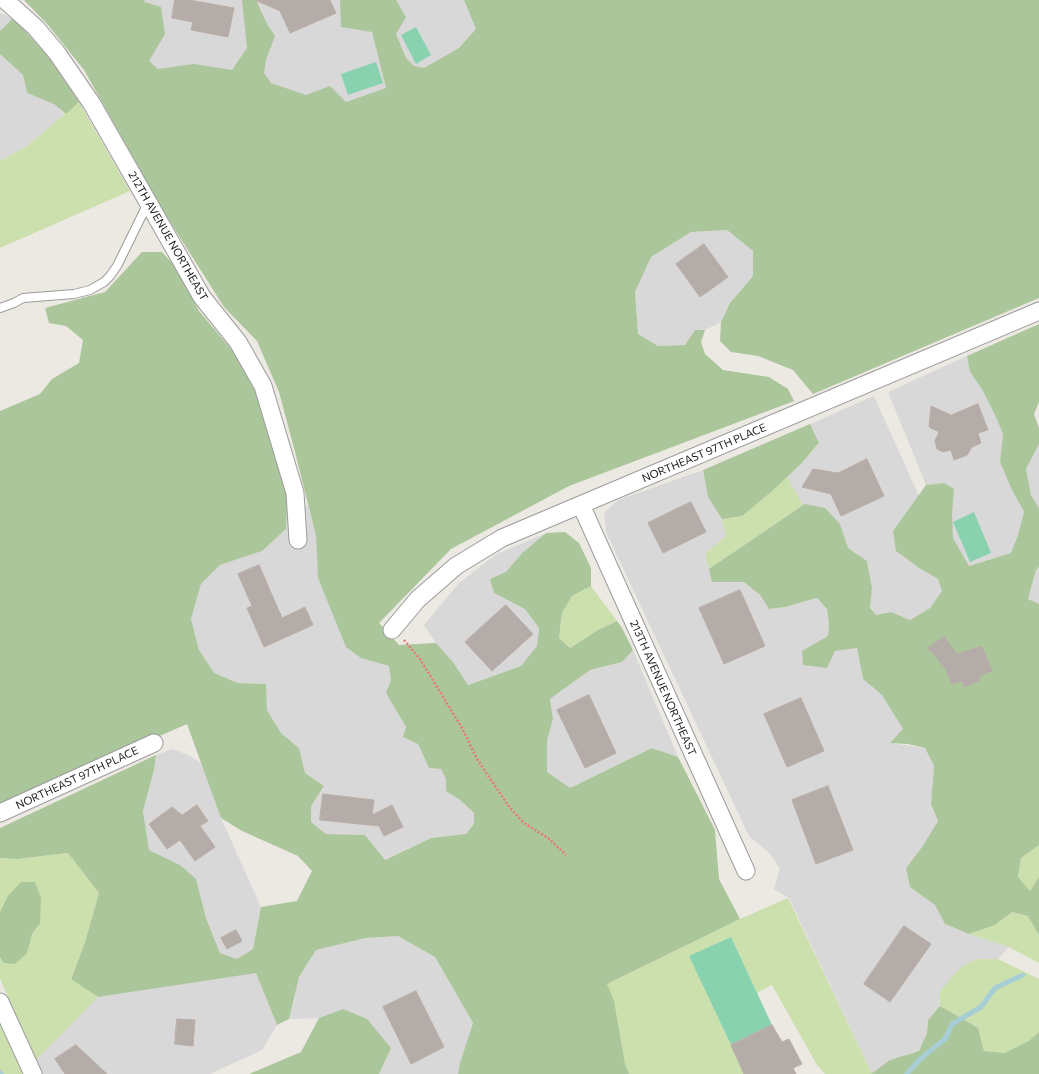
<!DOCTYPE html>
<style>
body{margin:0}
canvas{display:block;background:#ece8e2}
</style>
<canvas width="1039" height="1074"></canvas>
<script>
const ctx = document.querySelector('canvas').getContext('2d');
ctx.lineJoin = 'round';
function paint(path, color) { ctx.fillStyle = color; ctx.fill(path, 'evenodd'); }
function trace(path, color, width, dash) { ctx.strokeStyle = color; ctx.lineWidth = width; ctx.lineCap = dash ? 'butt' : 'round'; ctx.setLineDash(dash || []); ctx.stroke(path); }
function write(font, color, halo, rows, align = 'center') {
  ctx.font = font + ' Commissioner,sans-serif'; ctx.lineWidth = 3.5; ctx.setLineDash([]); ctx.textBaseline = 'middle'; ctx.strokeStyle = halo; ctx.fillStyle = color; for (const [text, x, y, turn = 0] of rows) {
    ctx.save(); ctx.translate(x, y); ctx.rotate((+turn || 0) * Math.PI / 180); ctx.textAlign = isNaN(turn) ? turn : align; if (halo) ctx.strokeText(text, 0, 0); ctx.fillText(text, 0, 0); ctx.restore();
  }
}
paint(new Path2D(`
 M81,0h577l-483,210z
 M0,13l13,5 -13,13z
 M0,54l23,21 4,18 27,11 11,10 -38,32 -27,15z
 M727,230l26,21v25l-23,27 -9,19 -16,8h-10l-10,15 -27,1 -20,-12 -3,-42 16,-36 40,-24z
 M967,356l3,16 13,19 12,24 8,19 -3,28 11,26 13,24 -6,23 -6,18 -43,13 -17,-28v-24l-8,-31 -18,2 -38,-93z
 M874,396l45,100 -26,35 26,37 19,11 4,12 -12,17 -20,12 -19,-8 -15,3 -6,-7 2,-20 -5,-27 -19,-13 -8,-24 -128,58h32l16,13 9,14 16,-2 32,-9 10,11 2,15 -1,12 -26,15h33l22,-3 6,31 19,16 21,34 -12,14 34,5 9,18 -3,38 7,17 -16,26 -16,21 4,19 25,18 10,19 24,10 40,13 -11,12h-21l-37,32v15l-12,14 -1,13 -8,18 -15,4 -32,19 -83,-176 -15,-9 6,-21 -11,-15 -20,-17 -143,-304 -2,-19 14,-13 85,-30 5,27 63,-5 30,-28 18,-20 -9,-20z
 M1039,444v64l-8,-13 -5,-26z
 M308,505l8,31 2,42 43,80 28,8 2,14 -4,13 19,35 12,16 11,24 12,1 5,10v12l14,9 14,13v12l-8,9 -35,4 -47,22 -19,-25 -39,-1 -15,-11v-17l13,-20 -19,-13 -6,-25 -18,-15 -14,-23 -1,-26 -28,-1 -25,-10 -14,-23 -8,-31 10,-35 19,-19 42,-14 24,-22v-20z
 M546,533l-24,20 -16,19 -12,21 31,16 14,19 -2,18 -16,20 -54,19 -14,-23 -17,-19 -12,-18 34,-41 37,-29z
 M1039,567v37l-11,-5 8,-29z
 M633,650l45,107 -26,-9 -82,40 -23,-16v-31l6,-22 -3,-20 40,-29 32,-8z
 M173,749l17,7 12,8 19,54 40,89 -8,42 -16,10 -17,-6 -14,-35 -26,-53 -31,-15 -6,-39 11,-41 2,-15z
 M398,936l37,21 38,66 -13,40 -2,11h-79l12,-26 -48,-39 -24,9 -30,1 10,-42 17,-27 50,-12z
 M256,972l21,53 -15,25 -52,24h-168l-6,-14 62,-63z`), '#d9d8d8');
paint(new Path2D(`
 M79,102l51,89 -130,57v-87l27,-15z
 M787,477l16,28 -94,64 -4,-15 21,-18 -4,-17 20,-3z
 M591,586l26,35 -19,9 -28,18 -11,-10 3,-25 10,-17z
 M1039,845v32l-9,14 -12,-14 3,-19z
 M68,853l31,40 -14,49 -14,36 27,19 -62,63 -36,-81v-121l17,1z
 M788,898l84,176h-47l-8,-9 -45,-80 -15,8 -26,-56 -41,19 54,118h-115l-4,-10 -18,-80 133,-65z
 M1012,912l16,4 11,19v28l-30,-16 -40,-13 26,-9z
 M977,959h21l41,20v53l-9,8 -25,13 -21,-2 -6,-23 -15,-9 -23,-13v-15l21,-24z
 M0,1011l27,63h-27z`), '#cbe0ad');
paint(new Path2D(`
 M24,0h120l1,2 16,5 4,27 -16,27 9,8 36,-5 38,6 15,-22 -5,-48h14l11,24 8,12 -9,24 -2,13 7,10 35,12 24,-9 16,16 40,-14 -14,-56 -31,-5 -1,-27h56l10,17 -10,17 10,24 8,8 10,2 35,-20 17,-19 -12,-29h575v298l-226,96 -20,-24 -35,-14 -27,-4 -11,-11 1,-19 9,-19 23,-27v-25l-26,-21 -36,2 -40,25 -16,35 3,42 20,12 27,-1 10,-15h10l-4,12 4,12 18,16 46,7 19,12 6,12 -225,85 -118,63 -72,74 20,22 37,-2 17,19 15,23 53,-19 16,-20 2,-18 -14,-19 -31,-16 -4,-14 16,-7 16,-19 24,-20 19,-1 14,11 12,25v18l-19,10 -10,17 -3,25 11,10 28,-18 19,-9 5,7 11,22 -11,12 -32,8 -40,29 3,20 -6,22v31l23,16 82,-40 26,9 37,73 4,49 21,40 -133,65 7,17 11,63 4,10h-171l2,-11 13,-40 -38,-66 -37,-21 -32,2 -50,12 -17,27 -10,42 -12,6 -21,-52 -158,24 -27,-18 14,-37 14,-49 -31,-40 -51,6 -17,-1v-30l156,-73 -2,15 -11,41 6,39 31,15 16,14 10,39 14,35 17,6 16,-10 8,-42 36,-6 15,-30 -14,-15 -56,-25 -21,-13 -34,-94 -187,82v-395l40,-17 12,-15 27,-16 4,-23 -17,-14 -17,-3 -4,-15 60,-16 37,-40h20l12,13 25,46 32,38 24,38 32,109 -1,33 -24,22 -42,14 -19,19 -10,35 8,31 15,23 24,10 28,1 1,26 14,23 18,15 6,25 19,13 -13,20v16l15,12 39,1 20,25 46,-22 35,-4 8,-10v-11l-14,-13 -14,-9v-12l-5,-10 -12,-1 -11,-24 -15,-7 3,-10 -20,-34 5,-13 -2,-14 -28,-8 -15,-11 -28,-69 -2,-42 -21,-84 -16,-60 -22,-51 -33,-34 -24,-38 -35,-55 -81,-144 -36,-45z
 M13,18l32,34 34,50 -13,12 -12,-10 -27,-11 -4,-18 -23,-21v-23z
 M1039,324v78l-5,12 5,14v16l-13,25 5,26 8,13v59l-3,3 -8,29 11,5v241l-18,13 -3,19 12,14 9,-14v58l-11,-19 -16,-4 -17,13 -26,9 -24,-10 -10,-19 -25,-18 -4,-19 16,-21 16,-26 -7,-17 3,-38 -9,-18 -17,-4 -18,-1 13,-14 -21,-34 -19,-16 -6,-31 -22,3 -8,17 -24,-3 -1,-14 26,-15 1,-12 -2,-15 -10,-11 -32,9 -16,2 -9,-14 -16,-13h-32l-3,-13 96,-65 20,4 15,16 8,24 19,13 5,27 -2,20 6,7 15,-3 19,8 20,-12 12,-17 -4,-12 -19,-11 -23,-17 -3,-20 33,-46 18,-2 10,6 -2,25 1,24 16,28 42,-13 7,-18 6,-23 -13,-24 -11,-26 3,-28 -8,-19 -12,-24 -13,-19 -3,-16z
 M810,424l9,19 -18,21 -30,28 -29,24 -20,3 -14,-22 -5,-27z
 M21,882h14l6,16 -1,25 -8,11 -5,19 -12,11 -11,-1 -4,-6v-45l8,-16z
 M940,1006l23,13 15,9 6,23 21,2 25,-13 9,-8v42h-168l19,-14 29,-9 8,-18 1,-13z
 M343,1009l24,10 24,29 -12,26h-130l52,-22 18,-34z`), '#acc69b');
paint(new Path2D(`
 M416,27l15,28 -15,9 -15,-29z
 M376,62l7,21 -35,12 -7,-21z
 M974,512l17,41 -21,9 -17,-40z
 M731,937l41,88 -41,20 -42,-89z`), '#89d2af');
trace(new Path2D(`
 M0,1073l1,1
 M907,1074l12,-14 26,-21 7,-15 29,-17 14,-19 28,-13`), '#a7ced4', 5);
const building = new Path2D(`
 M175,0h14l45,8 -6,29 -37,-7 2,-8 -21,-4z
 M255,0h75l6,13 -46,20 -10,-22z
 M704,244l24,33 -28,20 -24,-33z
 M978,404l10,26 -10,3 3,10 -9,4 -5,8 -13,5 -3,-10 -8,2 -6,-3 -2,-8 4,-9 -10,-5 2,-21 20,9z
 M867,459l17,37 -43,20 -10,-22 -29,-7 11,-18 25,4z
 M691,502l15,30 -43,21 -15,-30z
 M259,565l23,53 23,-11 8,18 -49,22 -17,-39 5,-2 -14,-32z
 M740,590l25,56 -41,18 -25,-56z
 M506,605l27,29 -41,37 -27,-29z
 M944,637l13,17 25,-8 10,25 -13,5 1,5 -16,6 -2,-6 -11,3 -5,-15 -18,-21z
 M589,695l27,58 -31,15 -28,-58z
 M801,698l23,53 -37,16 -23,-53z
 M828,786l25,64 -37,14 -24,-64z
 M323,794l51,6 -2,15 20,-10 11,22 -19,9 -5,-10 -59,-6z
 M197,805l11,16 -8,5 15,21 -20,14 -15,-21 -13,9 -18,-25 23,-17 10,8z
 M904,926l27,18 -41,58 -26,-18z
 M236,930l6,11 -15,8 -6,-11z
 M416,991l28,56 -33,17 -28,-57z
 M177,1019l18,1 -2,26 -18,-2z
 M772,1025l10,17 7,-3 13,25 -9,4 3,6h-52l-13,-29z
 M76,1045l31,29h-42l-10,-15z`);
paint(building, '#b4aca8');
trace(building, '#bbaea6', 1);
const service = new Path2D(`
 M0,308l14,-5 9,-5 51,-4 16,-4 14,-8 6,-6 7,-10 31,-63`);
const minor = new Path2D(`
 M5,0l31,28 21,25 35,51 110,193 36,45 25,44 32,107 3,47
 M581,505l165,366
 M392,630l26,-31 38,-33 46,-28 537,-227
 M0,813l154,-70
 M0,1002l33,72`);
trace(service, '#9c9c9c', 10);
trace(minor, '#9c9c9c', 19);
trace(new Path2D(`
 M404,640l16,19 42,69 15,31 14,21 19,28 14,15 24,15 18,17`), '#e87876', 2.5, [2, 2]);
trace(service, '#fff', 8);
trace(minor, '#fff', 17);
write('11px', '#1b1b1b', '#fff', [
 ["212TH AVENUE NORTHEAST",168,236,60],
 ["NORTHEAST 97TH PLACE",704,453,-23],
 ["213TH AVENUE NORTHEAST",663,688,66],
 ["NORTHEAST 97TH PLACE",77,778,-25]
]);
</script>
